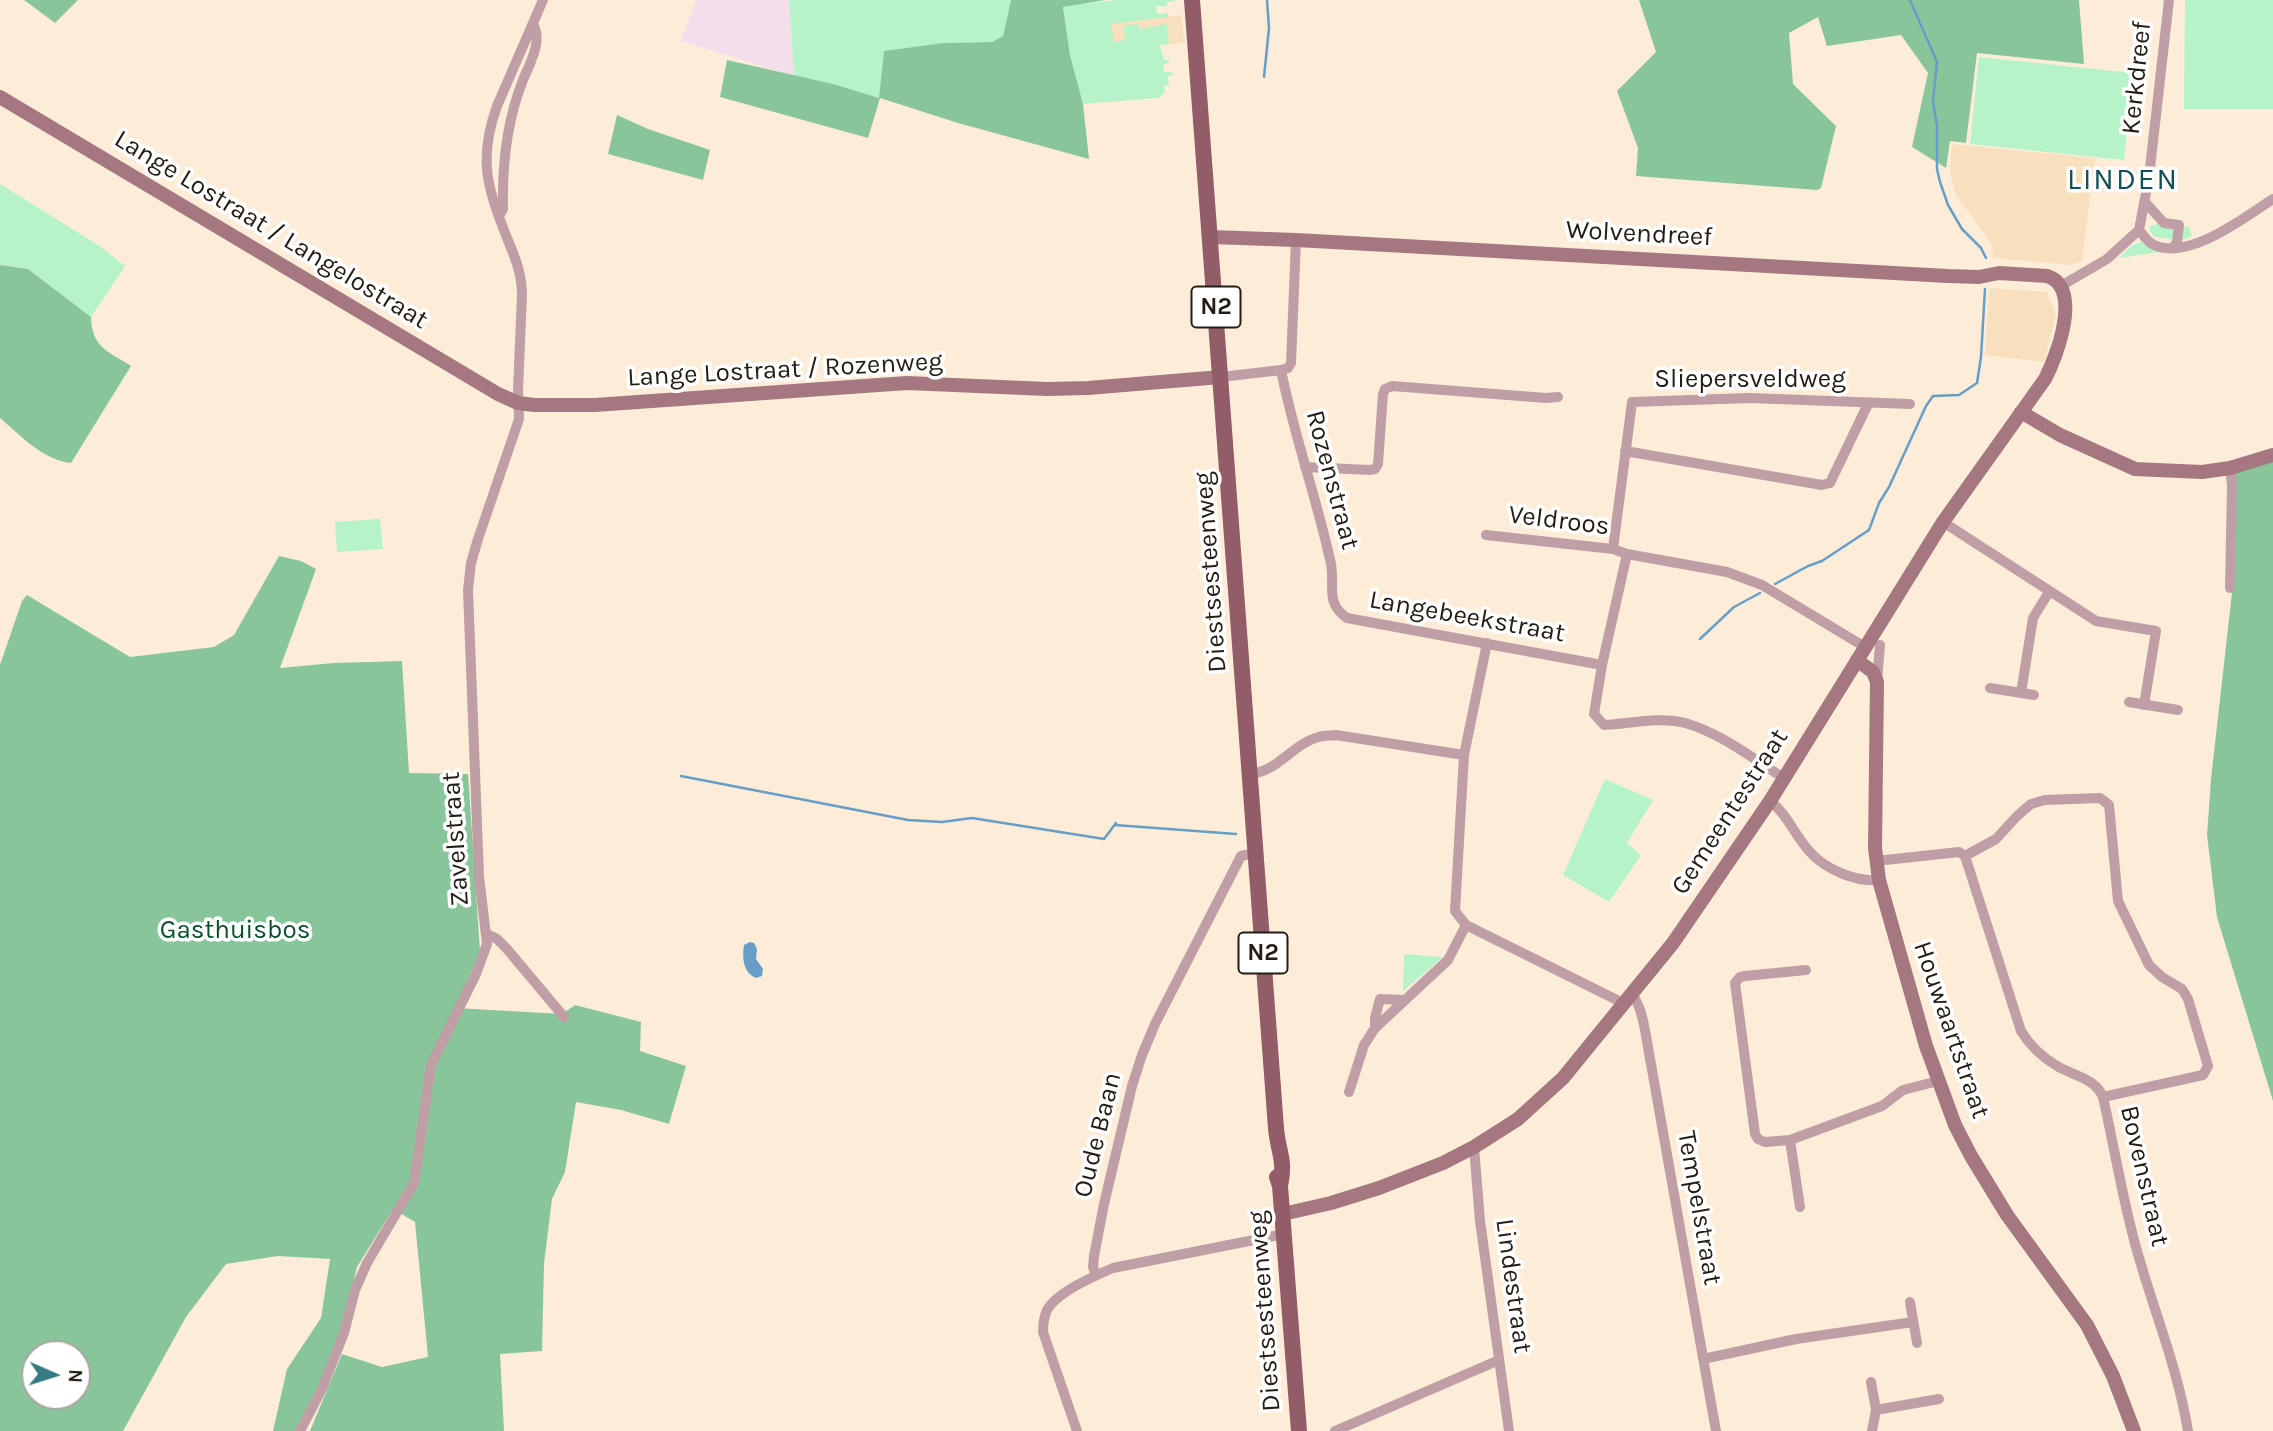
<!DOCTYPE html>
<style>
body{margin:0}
#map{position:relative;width:2273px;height:1431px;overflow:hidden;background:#fdedd8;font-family:Karla,sans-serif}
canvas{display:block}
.north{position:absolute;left:21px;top:1340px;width:70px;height:70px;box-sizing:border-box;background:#fff;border:2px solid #a7a5a1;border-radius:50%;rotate:93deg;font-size:19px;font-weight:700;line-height:28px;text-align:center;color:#241d13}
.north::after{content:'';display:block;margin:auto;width:24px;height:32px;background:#337c82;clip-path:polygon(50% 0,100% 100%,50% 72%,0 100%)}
</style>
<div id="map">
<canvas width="2273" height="1431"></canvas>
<div class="north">N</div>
</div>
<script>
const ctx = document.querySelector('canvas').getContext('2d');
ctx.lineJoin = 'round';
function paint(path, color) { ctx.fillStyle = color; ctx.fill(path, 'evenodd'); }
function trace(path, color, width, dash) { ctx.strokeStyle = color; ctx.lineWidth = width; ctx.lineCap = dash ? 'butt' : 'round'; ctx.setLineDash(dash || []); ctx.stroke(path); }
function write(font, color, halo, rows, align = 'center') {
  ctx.font = font + ' Karla,sans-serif'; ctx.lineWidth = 7; ctx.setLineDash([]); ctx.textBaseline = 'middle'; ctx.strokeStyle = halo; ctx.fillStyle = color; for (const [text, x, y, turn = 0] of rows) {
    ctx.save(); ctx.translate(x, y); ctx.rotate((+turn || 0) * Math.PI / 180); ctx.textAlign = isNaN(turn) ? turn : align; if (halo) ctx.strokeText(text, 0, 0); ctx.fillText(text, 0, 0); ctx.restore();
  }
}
paint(new Path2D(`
 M1181,15l4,28 -115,8 -4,-22z
 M1952,144l143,14 -13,103 -11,4 -78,-7 -1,-14 -36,-49 -6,-23z
 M1989,288l58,4 9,23 -12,47 -59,-7z`), '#f8e0bf');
paint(new Path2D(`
 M696,0h93l5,76 -113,-35z`), '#f4deec');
paint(new Path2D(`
 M789,0h222l-8,36 -11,6 -48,1 -64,55 -86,-22z
 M1116,0h63l-12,2v4h-11l1,8 11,-1v4l-57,7 3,18 11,-2 -2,-14 15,-2 1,5 28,-5 2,20 -9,1 4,15h5v3l-5,1 -1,8h8l3,3 -6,1 1,9 -5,1 1,6 -6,6 -76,6 -13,-49 -7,-49z
 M2185,0h88v109h-89z
 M1979,57l154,16 -9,87 -154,-16z
 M0,184l98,61 27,21 -34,51 -63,-48 -28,-4z
 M2157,224l33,3 1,10 -10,3 -27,-3 -4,-6v-5z
 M2141,242l18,10 -40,6 12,-12z
 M380,519l3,30 -46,3 -2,-30z
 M1605,779l48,21 -26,43 14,12 -32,47 -46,-27z
 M1404,954l39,3 -40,34z`), '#b6f3c8');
paint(new Path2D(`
 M24,0h54l-23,23z
 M1011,0h94l-42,7 7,48 13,49 6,55 -131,-36 -78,-25 -12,40 -148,-41 7,-37 106,24 46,14 5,-47 60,-8 48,-1 11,-6z
 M1639,0h440l5,64 -107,-11 -11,90 -16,-2 -4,27 -34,-21 16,-74 -27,-38 -74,11 -9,-29 -29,16 4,51 43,42 -15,62 -4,2 -181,-14 2,-28 -21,-57 39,-39z
 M617,115l31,14 62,21 -7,30 -95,-26z
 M0,265l28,4 63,48c1,31 17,34 40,49l-60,97c-28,-3 -51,-28 -71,-45z
 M2273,459v642l-56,-184 -10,-82 4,-56 23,-204v-104z
 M279,556l22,5 15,8 -36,99 54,-5 68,-2 7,112 59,1 12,177 -24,57 106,6 13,-9 66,17 -1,29 46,15 -17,58 -48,-14 -45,-8 -11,70 -13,27 -8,65 -2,87 -42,3 4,77h-194l32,-77 40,13 46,-10 -13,-135 -22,-13 -36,58 -14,62 -39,102h-31l14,-62 34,-51 9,-59 -52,-3 -52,8 -40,53 -63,114h-123v-766l22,-64 5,-6 103,62 84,-10 20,-12zM35,1354h42v42h-42z`), '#89c59b');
paint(new Path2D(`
 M750,942l4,1 3,6 -1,10 7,10 -1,7 -6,2c-13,-6 -14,-20 -12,-33z`), '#679ec8');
trace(new Path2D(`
 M1910,0l27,62 -4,39 4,25v43l3,13 8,23 14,24 19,19 5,10
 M1264,77l5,-49 -2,-28
 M1775,584l33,-18 14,-5 47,-31 10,-27 10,-16 37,-81 7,-10 26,-1 18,-12 4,-26 4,-68
 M1700,639l34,-32 26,-14
 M681,776l227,44 34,2 30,-4 132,21 12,-16
 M1115,825l121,9`), '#679ec8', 2.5);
trace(new Path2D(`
 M2145,202l19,21 15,2 -2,17 -4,6
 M499,216l4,-7c-1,-43 4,-89 20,-129 7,-17 20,-39 10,-56
 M2139,230c5,6 8,12 15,15 35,16 91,-28 119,-46
 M1296,240l-5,123 -3,5 -7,2c13,66 36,129 50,194 4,23 -6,39 16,54l255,47
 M2061,286l46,-27 32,-29 10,-53 20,-177
 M1221,377l60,-7
 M1625,451l197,34 8,-2 38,-79
 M1305,467l65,3 5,-1 3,-5 5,-70 2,-5 7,-3 154,12 12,-1
 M2230,468l2,17 -2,103
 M1943,522l153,99 60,10 -12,74
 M1486,535l127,14 14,5 100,18 35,13 103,62
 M1613,549l19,-147 118,-4 160,6
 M1627,554l-25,111 -8,49 10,11c25,-1 56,-9 81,-2 36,10 68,36 99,55
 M1487,643l-23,112 -9,156 11,14 159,79
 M1877,681l3,-36
 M1990,688l44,7
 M2021,693l12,-75 16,-26
 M2129,702l49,8
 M1250,774c28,-2 43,-31 69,-37 5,-2 12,-1 17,-2l128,20
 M1770,801c18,14 25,35 40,51 16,18 46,30 69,28
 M1965,856l56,175c9,15 21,26 36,35 17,10 38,12 46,31 13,58 22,117 40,174 16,53 36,104 45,160
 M1965,856l31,-17 21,-23 14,-12 14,-4 55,-2 9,7 9,96 31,64 13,12 20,12 6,10 20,67 -5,9 -100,22
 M1876,861l83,-9 6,4
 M487,934l10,5 10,10 57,68
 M1806,970l-61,6 -5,1 -5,6 20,151 3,5 7,3 25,-2 92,-34 21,-16 35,-9
 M1632,995c12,12 15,51 19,69l65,367
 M1375,1028v-10l5,-19 24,1
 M1349,1092l15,-47 11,-17 73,-68 18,-35
 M1790,1140l10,67
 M1474,1147l6,74 29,210
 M1096,1275l-3,-8 1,-11 10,-52 28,-118 10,-31 13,-31 86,-168 15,-3
 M1910,1302l7,41
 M1703,1359l93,-20 117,-17
 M1871,1382l5,28
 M300,1431l22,-42 22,-56 11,-43 12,-27 47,-80 17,-118 45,-91 11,-30 -8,-68 -11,-286 3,-27 7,-24 41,-120 -1,-29 4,-95c0,-21 -7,-38 -15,-57 -20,-51 -29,-79 -10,-132l46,-106
 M1077,1431l-34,-99c0,-7 1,-15 4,-22 10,-18 47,-34 66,-42l171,-34
 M1335,1431l164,-71
 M1872,1431l4,-21 63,-11`), '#bf9fa5', 10);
trace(new Path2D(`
 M0,97l498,297 20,9 16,2h61l312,-22 140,6 41,-1 133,-11
 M1211,237l85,3 652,36 31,1 20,-4 48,3c36,11 10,80 -2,103l-102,143 -173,279 -97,142 -110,135 -45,41 -44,28 -31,16 -64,25 -48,15 -48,11
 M2021,412l39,23 75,34 67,3 28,-4 43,-13
 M1857,660l16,12 4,10 -2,166 4,32 47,166 29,79 16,31 36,59 80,110 26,51 21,55`), '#a57881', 14);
trace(new Path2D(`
 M1192,0l84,1128c2,25 10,31 4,58
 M1277,1177l3,9 19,245`), '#925c68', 16);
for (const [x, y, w] of [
 [1216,307,49],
 [1263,953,49]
]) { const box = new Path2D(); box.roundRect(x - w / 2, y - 20.5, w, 41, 5); ctx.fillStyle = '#fff'; ctx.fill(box); trace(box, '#241d13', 2); }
write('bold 24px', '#241d13', null, [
 ["N2",1216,307],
 ["N2",1263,953]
]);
write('26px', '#241d13', '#fff', [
 ["Kerkdreef",2137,78,-84],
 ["Lange Lostraat / Langelostraat",271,230,31],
 ["Wolvendreef",1639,234,3],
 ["Lange Lostraat / Rozenweg",785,370,-3],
 ["Sliepersveldweg",1750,380],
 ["Rozenstraat",1332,480,75],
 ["Veldroos",1559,521,7],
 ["Diestsesteenweg",1211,572,-94],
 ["Langebeekstraat",1467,617,10],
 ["Gemeentestraat",1730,812,-57],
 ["Zavelstraat",456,839,-94],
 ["Houwaartstraat",1951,1030,71],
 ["Oude Baan",1098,1135,-76],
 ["Bovenstraat",2144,1176,77],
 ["Tempelstraat",1699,1208,80],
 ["Lindestraat",1513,1286,82],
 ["Diestsesteenweg",1265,1311,-94]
]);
write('26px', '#08512b', '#fff', [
 ["Gasthuisbos",235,931]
]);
ctx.letterSpacing = '2px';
write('30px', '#124f54', '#fff', [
 ["LINDEN",2123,180]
]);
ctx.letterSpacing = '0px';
</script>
